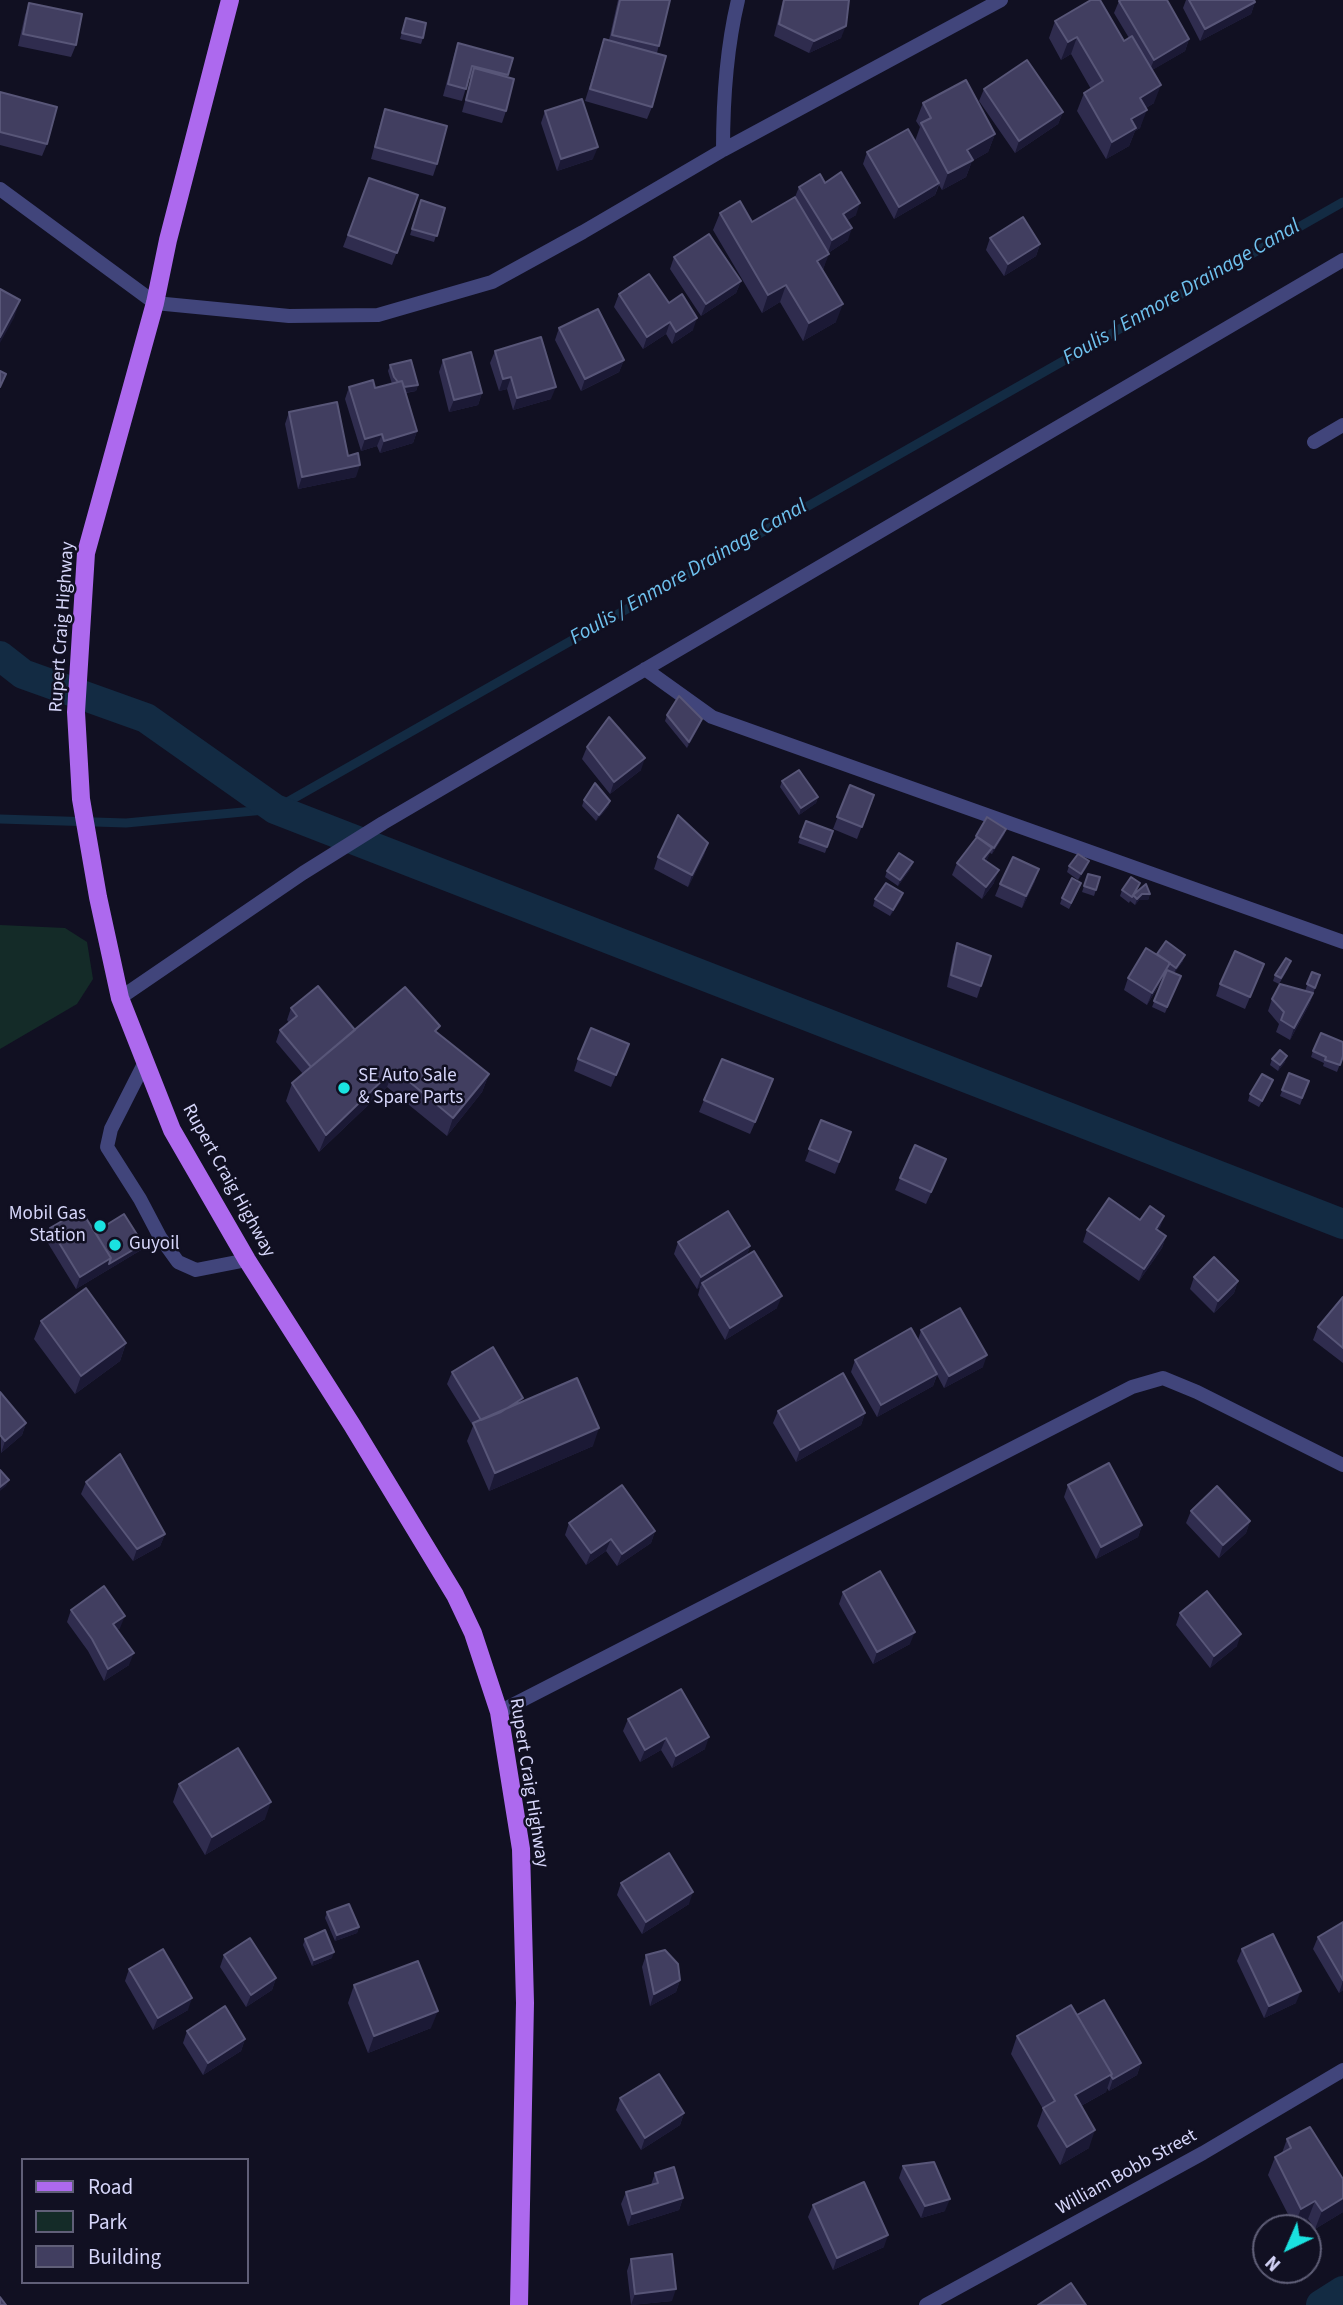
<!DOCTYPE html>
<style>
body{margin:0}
#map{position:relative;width:1343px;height:2305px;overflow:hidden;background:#111022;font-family:"Source Sans 3",sans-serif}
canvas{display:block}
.legend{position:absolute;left:21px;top:2158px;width:228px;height:126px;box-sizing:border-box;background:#111022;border:2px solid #605f78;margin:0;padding:9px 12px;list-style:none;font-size:21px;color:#d6d6fa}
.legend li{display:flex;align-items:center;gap:14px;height:35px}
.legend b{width:35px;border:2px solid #605f78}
.north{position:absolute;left:1252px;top:2214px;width:70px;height:70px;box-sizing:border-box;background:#111022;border:2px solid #605f78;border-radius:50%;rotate:224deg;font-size:19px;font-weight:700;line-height:28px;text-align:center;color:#d6d6fa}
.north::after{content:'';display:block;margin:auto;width:24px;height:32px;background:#1ae2e0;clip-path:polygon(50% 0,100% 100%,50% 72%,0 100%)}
</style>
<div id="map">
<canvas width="1343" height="2305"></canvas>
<ul class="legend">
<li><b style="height:9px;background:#ad69ee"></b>Road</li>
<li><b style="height:19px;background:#142b28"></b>Park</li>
<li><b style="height:19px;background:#413e60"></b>Building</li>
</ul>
<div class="north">N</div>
</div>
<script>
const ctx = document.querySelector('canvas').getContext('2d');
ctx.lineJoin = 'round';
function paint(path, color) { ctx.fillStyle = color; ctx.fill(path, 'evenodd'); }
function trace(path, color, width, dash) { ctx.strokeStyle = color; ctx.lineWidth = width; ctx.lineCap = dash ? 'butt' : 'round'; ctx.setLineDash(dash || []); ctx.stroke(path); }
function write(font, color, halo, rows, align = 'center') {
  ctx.font = font + ' "Source Sans 3",sans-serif'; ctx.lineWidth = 5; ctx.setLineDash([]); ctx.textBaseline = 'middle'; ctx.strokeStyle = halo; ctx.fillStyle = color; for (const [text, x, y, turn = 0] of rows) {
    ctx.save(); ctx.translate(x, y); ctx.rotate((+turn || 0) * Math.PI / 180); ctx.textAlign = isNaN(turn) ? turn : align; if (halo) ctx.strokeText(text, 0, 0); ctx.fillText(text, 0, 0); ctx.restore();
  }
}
paint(new Path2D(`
 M0,925l65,3 22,14 6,37 -16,25 -77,45z`), '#142b28');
trace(new Path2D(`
 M0,819l126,4 149,-14 1068,-607`), '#132b43', 9);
trace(new Path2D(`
 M0,656l23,18 123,44 129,91 1068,415
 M1321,2305l22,-14`), '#132b43', 30);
trace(new Path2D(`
 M145,1062l-34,67 -4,18 33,52 20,38 18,25 18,8 51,-10`), '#41457b', 14);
trace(new Path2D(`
 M723,150c0,-51 3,-100 15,-150
 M0,189l155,114 134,13 89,-1 114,-33 91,-50 140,-82 278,-150
 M1314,442l29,-17
 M645,669l67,48 631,225
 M120,998l183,-125 80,-50 960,-563
 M499,1712l633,-325 31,-9 34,14 146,73
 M926,2305l277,-152 140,-83`), '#41457b', 14);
trace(new Path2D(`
 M230,0l-62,240 -13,63 -69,250 -10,159 5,87 17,98 22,101 52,132 75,130 105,165 103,170 18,38 26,79 22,137 4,154 -6,302`), '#ad69ee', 18);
paint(new Path2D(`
 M618,0h52l-13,53 -5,54 -5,12 -62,-18 19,-62 5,1z
 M783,0h66l-8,38 -32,15 -35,-17z
 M1186,0h68l1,2 -4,12 -51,27 -17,-33z
 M1119,1l70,38 -4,12 -33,19 2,33 -8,5 -6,20 -5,3 -6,15 -23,13 -29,-48 7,-18 7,-4 -20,-35 -10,6 -12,-22 6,-17 69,20 5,-3 -15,-25z
 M29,3l47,42 -5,12 -53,-11 7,-31z
 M406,18l17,20 -2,6 -21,-5z
 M458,43l55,15 -6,19 -1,34 -4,12 -40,-11 9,-33 -2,-1 -7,23 -19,-5 11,-41z
 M984,89l79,23 -5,12 -43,29 -36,-52z
 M0,92l47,52 -5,12 -42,-11z
 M923,103l72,31 -7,18 -16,9 -6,16 -24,13 -3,-5 -4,10 -41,24 -31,-55 4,-12 48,-11 5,-14 -4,-6z
 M385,109l52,55 -4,12 -62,-17 10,-38z
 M545,111l48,48 -36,12 -16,-48z
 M369,178l49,17 -26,70 -49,-18z
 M825,183l31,32 -9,5 1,20 -20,13 -5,17 13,52 -33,19 -23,-39 -18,11 -49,-83 7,-17 32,9 43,-25 4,-10z
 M421,200l24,8 -11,34 -24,-7z
 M990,238l50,6 -4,12 -32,20 -18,-26z
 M674,257l67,24 -5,12 -35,23 -31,-47z
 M619,294l50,9 24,27 -21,14 -6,-10 -23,15 -29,-42z
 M559,328l65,32 -5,12 -38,19 -26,-51z
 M495,351l56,48 -38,11 -6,-21 -8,2 -9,-28z
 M443,360l39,33 -4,12 -29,7 -10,-40z
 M390,365l28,20 -2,6 -10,2 11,38 -4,12 -33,10 -3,-7 -16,5 -16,-52 4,-12 26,1 17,-4 -4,-13z
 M289,412l59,44 8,21 -58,12 -13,-65z
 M667,715l35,4 -2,6 -13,23 -22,-27z
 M587,747l54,23 -31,24 -28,-35z
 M782,781l36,16 -2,6 -17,12 -19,-28z
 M850,785l24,10 -17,44 -24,-10z
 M584,800l26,1 -2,6 -12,14 -14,-15z
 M806,821l27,10 -8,22 -27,-10z
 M1006,829l-2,6 -12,19 -2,-1 -4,8 8,22 -12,16 -30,-24 5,-12 17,-22 2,-5z
 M708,843l-4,12 -16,32 -34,-18 4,-12z
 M1069,866l18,1 -9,13 -11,-8z
 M911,868l-13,18 -13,-9 2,-6z
 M1088,874l12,3 -6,19 -12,-4z
 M1035,881l-13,27 -27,-12 5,-12z
 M1140,883l-3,8 13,3 -2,6h-9l-4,5 -5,-4 -1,2 -9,-7 2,-6z
 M1079,889l-10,20 -9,-5 2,-6z
 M875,899l26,1 -11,16 -17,-10z
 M957,943l34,13 -14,42 -30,-11 6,-32z
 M1157,955l26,6 -9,12 7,3 -16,37 -13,-6 12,-30 -17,28 -23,-15 4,-12z
 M1264,964l-19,45 -29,-13 4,-12z
 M1289,967l-10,17 -6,-3 2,-6z
 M1312,972l8,3 -11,30 -19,35 -14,-8 3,-8 -11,-13 4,-12 37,-7 -4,-1z
 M291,1008l64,22 83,3 51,41 -7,18 -35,44 -60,-49 -68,65 -33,-51 6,-18 11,-9 -27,-32 4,-12 9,-7 -2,-3z
 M629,1044l-18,43 -37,-16 4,-12z
 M1313,1051l30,5 -6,16 -14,-6 1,-3 -13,-6z
 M1272,1059l13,3 -7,9 -8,-6z
 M1289,1073l20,8 -9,24 -20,-9z
 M1271,1086l-12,21 -11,-6 2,-7z
 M769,1091l-19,43 -51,-22 5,-12z
 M821,1120l30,12 -16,42 -30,-13z
 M941,1171l-15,33 -31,-14 5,-12z
 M1164,1216l-6,15 8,5 -4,12 -23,33 -56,-39 4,-12z
 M50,1228l45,4 48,12 -2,6 -65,39 -30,-49z
 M678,1242l72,4 -3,9 30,53 -52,32 -27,-45 2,-8 -3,2 -23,-35z
 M1194,1277l44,4 -4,12 -20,20 -24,-24z
 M1343,1297v66l-30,-23 5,-13z
 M41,1321l85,22 -6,18 -45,33 -41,-55z
 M921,1330l62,37 -39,21 -7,-13 -4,11 -56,31 -26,-45 4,-12 63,-20z
 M452,1372l70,30 71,44 -104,45 -22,-50 6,-15 -26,-42z
 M0,1392l26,31 -4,12 -21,18z
 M778,1411l87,2 -4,12 -65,37 -23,-39z
 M86,1482l79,52 -5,12 -27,15 -52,-67z
 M1068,1485l74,40 -4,12 -42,22 -32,-62z
 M1191,1511l59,10 -4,12 -27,25 -33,-35z
 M569,1523l86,8 -4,12 -34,23 -11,-15 -20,14 -21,-30z
 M843,1592l67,52 -37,20 -34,-60z
 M71,1610l49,18 -3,2 12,35 -25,16 -16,-30 -21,-29z
 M1180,1613l57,33 -27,22 -34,-43z
 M628,1719l77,30 -33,19 -11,-18 -21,12 -17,-31z
 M179,1784l86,35 -60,36 -32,-53z
 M621,1883l68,21 -47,30 -25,-39z
 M327,1912l32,15 -2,6 -22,8 -10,-23z
 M1343,1922v68l-4,3 -26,-44 5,-12z
 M305,1939l27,19 -20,8 -9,-21z
 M1242,1949l54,54 -32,15 -27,-57z
 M224,1955l52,23 -4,12 -26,17 -26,-40z
 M646,1955l34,25 -4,12 -26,14 -8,-39z
 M129,1969l59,41 -35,20 -28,-49z
 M354,1985l77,43 -63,25 -20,-50z
 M1077,2015l64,48 -4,12 -28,16 -2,-3 -1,4 -25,14 8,42 -29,17 -23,-39 6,-17 -32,-55 6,-18z
 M187,2031l58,8 -4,12 -38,24 -20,-32z
 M620,2098l64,15 -4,12 -39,25 -25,-40z
 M1287,2139l56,40v33l-28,17 -7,-10 -14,7 -26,-51 7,-18 7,-4z
 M903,2166l42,45 -24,7 -22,-40z
 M655,2173l28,25 -4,12 -51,16 -7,-22 5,-12 25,-7z
 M813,2205l71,42 -51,23 -25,-53z
 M631,2259l41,42 -41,4 -4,-34z`), '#2f2c4e');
paint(new Path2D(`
 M1255,2l-4,12 -51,27 5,-12z
 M846,26l-5,12 -32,15 5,-12z
 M1077,37l-6,17 -10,6 7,-18z
 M1189,39l-4,12 -36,21 5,-12z
 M1161,85l-7,18 -21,13 7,-18z
 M1147,110l-7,18 -5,3 -6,15 -23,13 6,-17 19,-23z
 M1063,112l-5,12 -43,29 4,-12z
 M995,134l-7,18 -16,9 -6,16 -24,13 6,-17 19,-23z
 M598,147l-5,12 -36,12 4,-12z
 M939,183l-4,12 -41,24 5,-12z
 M860,203l-4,12 -17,11 4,-12z
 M852,228l-4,12 -20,13 4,-13z
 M1040,244l-4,12 -32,20 4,-12z
 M829,254l-7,18 -5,-11z
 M741,281l-5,12 -35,23 5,-12z
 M786,285l-6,17 -18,11 6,-18z
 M20,300l-6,18 -14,25v-6z
 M843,304l-7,18 -33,19 6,-18z
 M697,318l-4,12 -21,14 4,-12z
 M670,322l-4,12 -23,15 4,-12z
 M624,360l-5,12 -38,19 4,-12z
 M511,377l-4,12 -8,2 4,-12z
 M418,385l-2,6 -14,2 2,-6z
 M556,387l-5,12 -38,11 4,-12z
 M482,393l-4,12 -29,7 5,-12z
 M417,431l-4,12 -33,10 4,-12z
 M382,434l-5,12 -16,5 4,-12z
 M360,465l-4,12 -58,12 4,-12z
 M702,719l-2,6 -13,23 2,-6z
 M645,758l-4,12 -31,24 4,-12z
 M818,797l-2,6 -17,12 2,-7z
 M610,801l-2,6 -12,14 3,-6z
 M1006,829l-2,6 -12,19 2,-6z
 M708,843l-4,12 -16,32 4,-12z
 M992,848l-5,12 -8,11 4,-12z
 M1089,861l-2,6 -9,13 3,-6z
 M913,862l-2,6 -13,18 2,-6z
 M1039,869l-4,12 -13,27 4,-12z
 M999,870l-5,13 -12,16 4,-12z
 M903,893l-2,7 -11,16 3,-6z
 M1142,894h8l-2,6h-9l-4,5 2,-6z
 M1185,955l-2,6 -9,13 2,-6z
 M1170,963l-5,12 -18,30 5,-12z
 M1313,993l-4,12 -19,35 4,-12z
 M1287,1056l-2,6 -7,9 2,-6z
 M394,1069l-7,18 -68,65 7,-17z
 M489,1074l-7,18 -35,44 6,-18z
 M1164,1216l-4,12 -8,13 4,-12z
 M1166,1236l-4,12 -23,33 5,-12z
 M143,1244l-2,6 -65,39 4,-12 31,-19z
 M750,1246l-4,12 -44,25 -2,4 -3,2 4,-12z
 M1238,1281l-4,12 -20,20 4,-12z
 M782,1296l-5,12 -52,32 5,-12z
 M126,1343l-6,18 -45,33 6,-18z
 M987,1355l-4,12 -39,21 5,-12z
 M937,1374l-4,12 -56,31 4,-12z
 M523,1398l-4,12 -37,12z
 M865,1413l-4,12 -65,37 4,-12z
 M26,1423l-4,12 -21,18 4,-12z
 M599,1428l-6,18 -104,45 6,-18z
 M9,1480l-3,6 -6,5v-4z
 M1250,1521l-4,12 -27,25 4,-13z
 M1142,1525l-4,12 -42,22 5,-12z
 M655,1531l-4,12 -34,23 5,-12z
 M165,1534l-5,12 -27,15 4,-12z
 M611,1539l-5,12 -20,14 5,-12z
 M125,1616l-5,12 -11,8 4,-12z
 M915,1632l-5,12 -37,20 4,-12z
 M1241,1634l-4,12 -27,22 4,-12z
 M134,1653l-5,12 -25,16 4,-12z
 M709,1737l-4,12 -33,19 4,-12z
 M666,1738l-5,12 -21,12 5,-12z
 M271,1802l-6,17 -60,36 7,-18z
 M693,1892l-4,12 -47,30 4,-12z
 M359,1927l-2,6 -22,8 2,-6z
 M334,1952l-2,6 -20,8 2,-6z
 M276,1978l-4,12 -26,17 5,-12z
 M680,1980l-4,12 -26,14 4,-12z
 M1343,1981v9l-4,3z
 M1301,1991l-5,12 -32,15 5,-12z
 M192,1998l-4,12 -35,20 5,-12z
 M438,2011l-7,17 -63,25 6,-17z
 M245,2039l-4,12 -38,24 5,-12z
 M1141,2063l-4,12 -28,16 4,-12z
 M1112,2074l-6,18 -38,21 7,-18z
 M684,2113l-4,12 -39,25 4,-12z
 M1095,2130l-6,18 -29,17 7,-18z
 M683,2198l-4,12 -51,16 4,-12z
 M1343,2198v14l-28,17 7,-18z
 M950,2199l-5,12 -24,7 4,-12z
 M1315,2201l-7,18 -14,7 7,-17z
 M888,2235l-4,12 -51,23 4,-12z
 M676,2289l-4,12 -41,4 4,-11z`), '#1b1935');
const building = new Path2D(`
 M620,0h50l-11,46 -47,-11z
 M784,0h65l-3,26 -32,15 -35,-17z
 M1091,0h9l24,41 8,-5 29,49 -21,13 7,12 -16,9 5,9 -24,14 -28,-49 19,-12 -26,-44 -9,5 -13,-21z
 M1121,0h46l22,39 -35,21 -35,-59z
 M1189,0h65l1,2 -50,27z
 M29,3l53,11 -6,31 -53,-11z
 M406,18l20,5 -3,15 -21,-5z
 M604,39l62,17 -14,51 -62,-18z
 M458,43l55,15 -5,17 -36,-9 -6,23 -18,-5z
 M1027,60l36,52 -44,29 -35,-52z
 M474,68l40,11 -8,32 -40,-11z
 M966,80l29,54 -28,16 6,10 -25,13 -27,-50 10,-5 -8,-15z
 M0,92l57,15 -10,37 -47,-12z
 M582,99l16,48 -37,12 -16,-48z
 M385,109l62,17 -10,38 -62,-17z
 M908,129l31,54 -40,24 -32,-55z
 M841,172l19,31 -17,11 9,14 -20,12 -33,-53 21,-13 5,9z
 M369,178l49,17 -21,58 -49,-18z
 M795,197l34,57 -12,7 26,43 -34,19 -23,-38 -18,10 -48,-82 20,-12 12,21z
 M421,200l24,8 -8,28 -25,-7z
 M1023,217l17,27 -32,20 -18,-26z
 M709,234l32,47 -35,23 -32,-47z
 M649,274l20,29 13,-9 15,24 -21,14 -6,-10 -23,15 -28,-43z
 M0,289l20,11 -20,37z
 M598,309l26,51 -39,19 -26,-51z
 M541,337l15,50 -39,11 -6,-21 -8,2 -8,-28z
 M471,352l11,41 -28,7 -11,-40z
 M411,360l7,25 -14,2 -2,-6 -4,1 -4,-5 -4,-12z
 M0,371l6,3 -6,13z
 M373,380l2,8 27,-7 15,50 -33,10 -2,-7 -17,5 -16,-52z
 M337,402l11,54 10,-3 2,12 -58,12 -13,-65z
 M679,696l23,23 -13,23 -22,-27z
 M609,717l36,41 -31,24 -27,-35z
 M799,770l19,27 -17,11 -19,-27z
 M595,783l15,18 -11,14 -15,-15z
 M850,785l24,10 -12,32 -25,-10z
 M678,815l30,28 -16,32 -34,-18z
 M987,817l19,12 -12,19 -18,-12z
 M806,821l27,10 -6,16 -27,-10z
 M977,837l15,11 -9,11 16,11 -13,17 -29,-24z
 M899,853l14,9 -13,18 -13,-9z
 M1078,854l11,7 -8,13 -12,-8z
 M1013,857l26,12 -13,27 -26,-12z
 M1088,874l12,3 -4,13 -12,-4z
 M1131,877l9,6 -8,14 -10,-7z
 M1072,878l9,5 -10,20 -9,-5z
 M886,883l17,10 -10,17 -18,-11z
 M1146,884l4,10h-8l-5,5 -4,-4z
 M1166,941l19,14 -9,13 -7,-5h1l-13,-9z
 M957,943l34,13 -10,30 -30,-11z
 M1146,948l24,15 -18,30 -24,-15z
 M1235,951l29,13 -14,33 -30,-13z
 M1286,958l5,3 -10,17 -6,-3z
 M1167,970l14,6 -14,31 -13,-6z
 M1312,972l8,3 -5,13 -8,-4z
 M1280,984l33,9 -19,35 -13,-8 3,-8 -12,-13z
 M318,986l37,44 -44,37 -31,-37 17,-14 -6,-8z
 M405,987l35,39 -5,5 54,43 -36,44 -59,-49 -68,66 -34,-52z
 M591,1028l38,16 -13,31 -38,-16z
 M1321,1033l22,9v14l-3,9 -15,-5 1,-3 -13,-6z
 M1280,1050l7,6 -7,9 -8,-6z
 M722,1059l51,20 -18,43 -51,-22z
 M1289,1073l20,8 -7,17 -20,-8z
 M1262,1074l11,6 -11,21 -12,-7z
 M821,1120l30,12 -12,30 -30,-13z
 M915,1145l31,14 -15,33 -31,-14z
 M1109,1198l31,22 10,-14 14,10 -8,13 10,7 -22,33 -57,-39z
 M81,1210l30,48 -31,19 -30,-49z
 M728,1211l22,35 -49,31 -23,-35z
 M124,1214l19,30 -34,20 2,-6 -16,-26z
 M754,1251l28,45 -52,32 -28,-45z
 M1214,1257l24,24 -20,20 -24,-24z
 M86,1288l40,55 -45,33 -40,-55z
 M1343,1297v51l-25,-21z
 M960,1308l27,47 -38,21 -28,-46z
 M911,1328l26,46 -56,31 -26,-45z
 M493,1347l30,51 -22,14 -20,8 -29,-48z
 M843,1373l22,40 -65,37 -22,-39z
 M577,1378l22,50 -104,45 -22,-50z
 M0,1392l26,31 -21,18 -5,-6z
 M120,1454l45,80 -28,15 -51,-67z
 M1109,1463l33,62 -41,22 -33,-62z
 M0,1470l9,10 -9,7z
 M622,1485l33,46 -33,23 -11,-15 -20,14 -22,-30z
 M1217,1486l33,35 -27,24 -32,-34z
 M880,1571l35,61 -38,20 -34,-60z
 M104,1586l21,30 -12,8 21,29 -26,16 -16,-30 -21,-29z
 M1207,1591l34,43 -27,22 -34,-43z
 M681,1689l28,48 -33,19 -10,-18 -21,12 -17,-31z
 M238,1748l33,54 -59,35 -33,-53z
 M669,1853l24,39 -47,30 -25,-39z
 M349,1904l10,23 -22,8 -10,-23z
 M1343,1922v58l-25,-43z
 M325,1930l9,22 -20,8 -9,-21z
 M1273,1934l28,57 -32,15 -27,-57z
 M250,1938l26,40 -25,17 -27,-40z
 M163,1949l29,49 -34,20 -29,-49z
 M665,1950l13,14 2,16 -26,14 -8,-39z
 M418,1961l20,50 -64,25 -20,-51z
 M1104,2000l37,63 -28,16 -2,-3 1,-2 -35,-59z
 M1071,2005l41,69 -37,21 20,35 -28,17 -24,-39 12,-7 -38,-65z
 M225,2006l20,33 -37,24 -21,-32z
 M659,2074l25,39 -39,25 -25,-40z
 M1310,2127l33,52v19l-21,13 -7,-10 -14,8 -26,-52 16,-9 -4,-9z
 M934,2162l16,37 -25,7 -22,-40z
 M674,2167l9,31 -51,16 -6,-22 32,-9 -3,-10z
 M864,2182l24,53 -51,23 -24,-53z
 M672,2254l4,35 -41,5 -4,-35z
 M1071,2283l15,22h-48z
 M0,2297l6,8h-6z`);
paint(building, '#413e60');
trace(building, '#585678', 2);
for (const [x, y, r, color] of [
 [344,1088,7,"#1ae2e0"],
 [100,1226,7,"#1ae2e0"],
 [115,1245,7,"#1ae2e0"]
]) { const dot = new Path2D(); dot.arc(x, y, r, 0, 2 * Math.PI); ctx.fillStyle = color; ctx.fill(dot); trace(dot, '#111022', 2.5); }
write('19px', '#d6d6fa', '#111022', [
 ["Rupert Craig Highway",63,627,-86],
 ["Rupert Craig Highway",228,1181,61],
 ["Rupert Craig Highway",528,1783,81],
 ["William Bobb Street",1127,2173,-29]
]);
write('19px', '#d6d6fa', '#111022', [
 ["SE Auto Sale",358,1077],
 ["& Spare Parts",358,1099],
 ["Mobil Gas",86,1215,"right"],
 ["Station",86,1237,"right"],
 ["Guyoil",129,1245]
], 'left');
write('italic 21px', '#6fc2ef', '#111022', [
 ["Foulis / Enmore Drainage Canal",1182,293,-30],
 ["Foulis / Enmore Drainage Canal",689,573,-30]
]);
</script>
